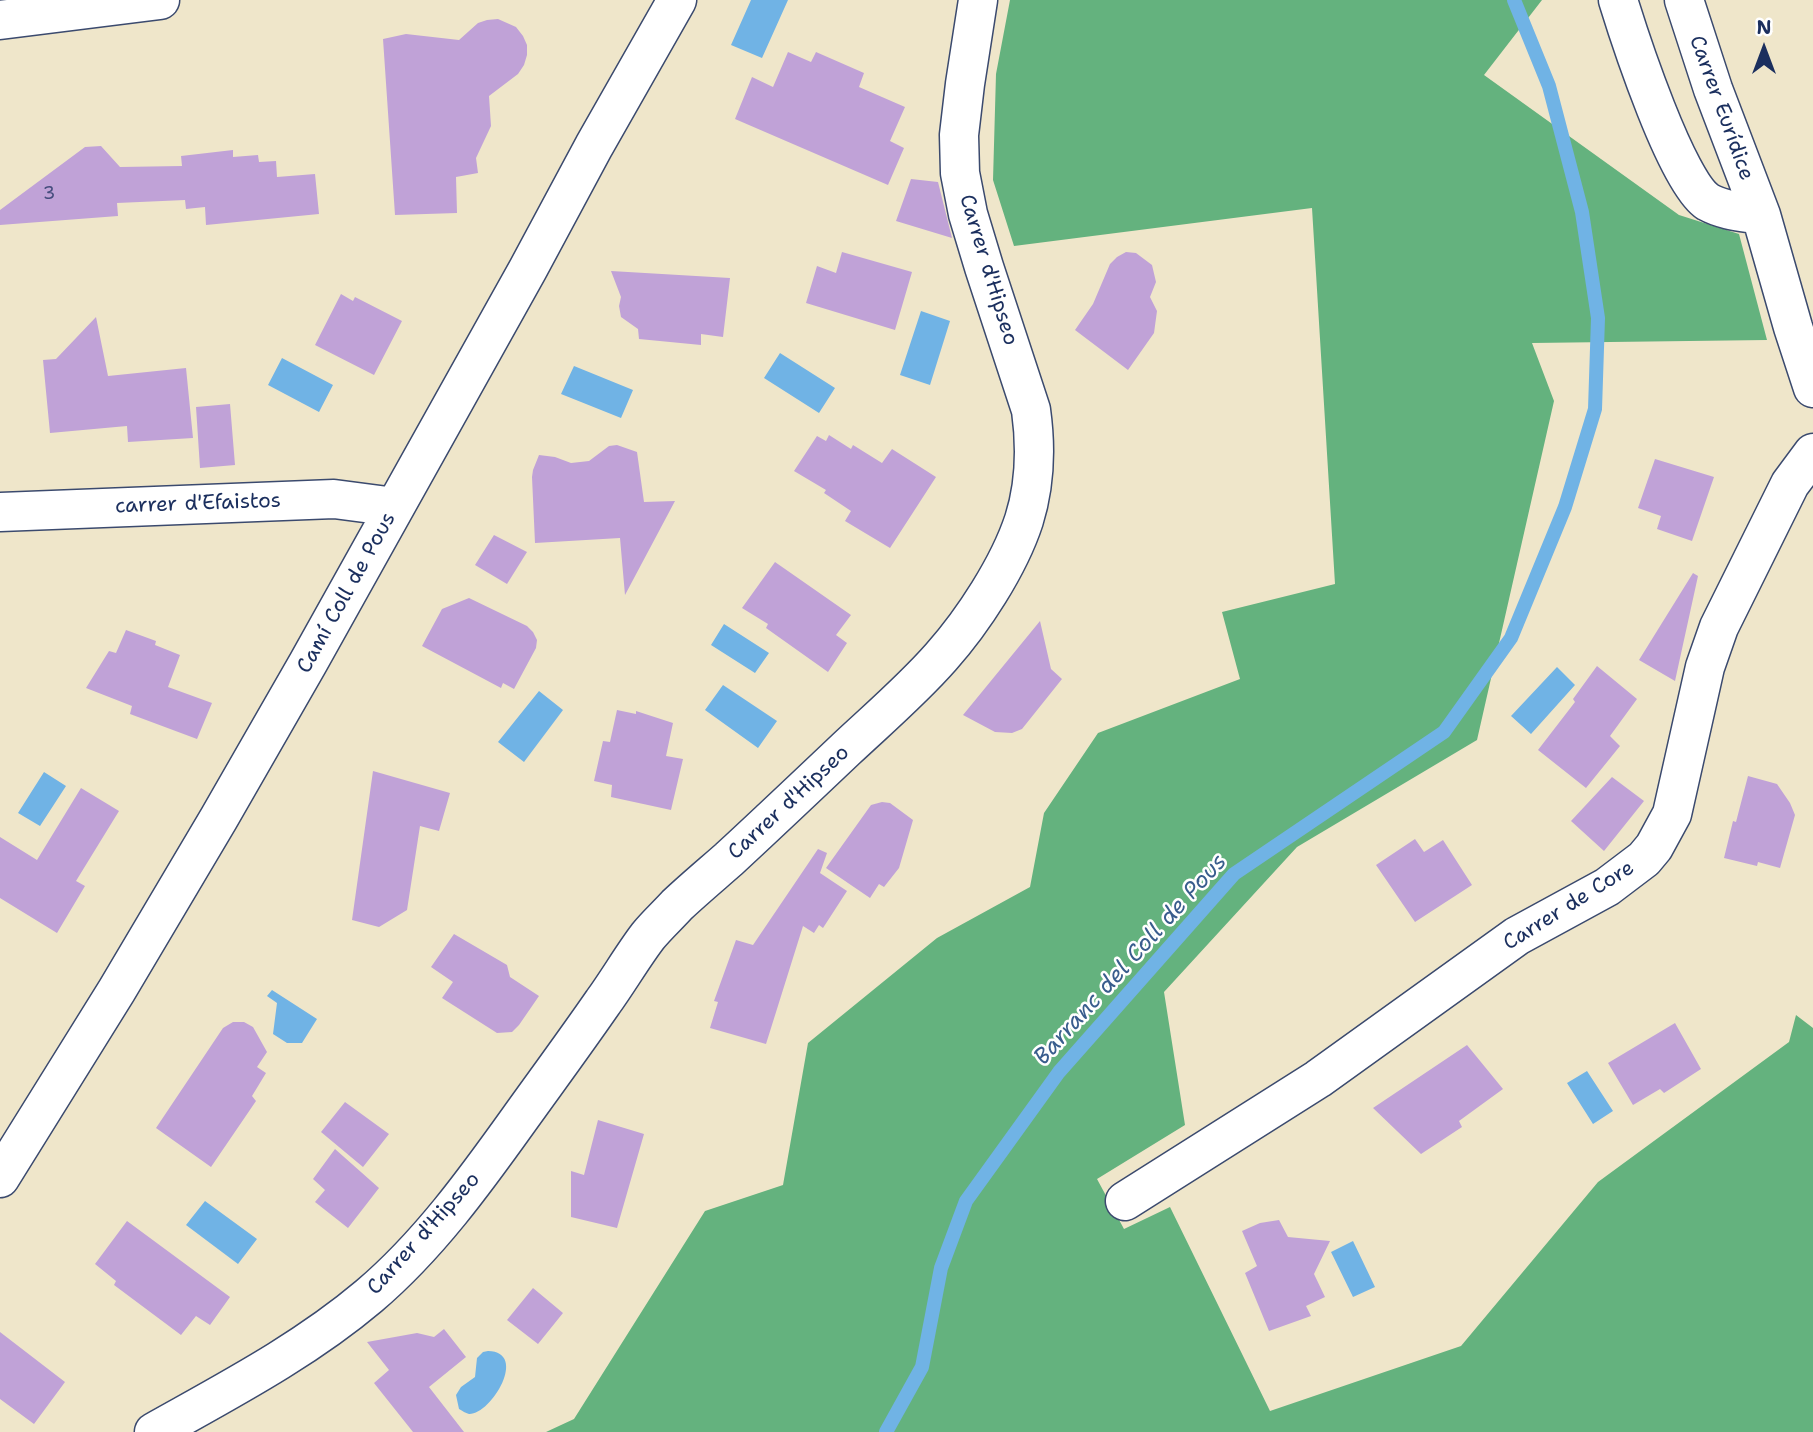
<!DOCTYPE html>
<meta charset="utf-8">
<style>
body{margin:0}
#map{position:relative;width:1813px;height:1432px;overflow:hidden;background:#efe6ca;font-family:"Shantell Sans",sans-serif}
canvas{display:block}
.north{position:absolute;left:1729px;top:14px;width:70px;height:70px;-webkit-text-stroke:5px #fff;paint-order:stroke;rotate:0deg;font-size:19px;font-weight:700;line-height:28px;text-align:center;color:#1b2f5e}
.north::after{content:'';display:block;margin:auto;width:24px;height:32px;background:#1b2f5e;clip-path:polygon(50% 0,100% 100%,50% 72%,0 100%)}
</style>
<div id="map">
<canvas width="1813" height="1432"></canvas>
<div class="north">N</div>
</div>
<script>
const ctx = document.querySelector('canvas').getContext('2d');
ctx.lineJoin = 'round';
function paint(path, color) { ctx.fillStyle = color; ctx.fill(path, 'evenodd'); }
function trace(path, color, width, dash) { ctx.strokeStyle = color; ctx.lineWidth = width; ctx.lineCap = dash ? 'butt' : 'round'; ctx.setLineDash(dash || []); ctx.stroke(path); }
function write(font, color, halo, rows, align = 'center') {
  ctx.font = font + ' "Shantell Sans",sans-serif'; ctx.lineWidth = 5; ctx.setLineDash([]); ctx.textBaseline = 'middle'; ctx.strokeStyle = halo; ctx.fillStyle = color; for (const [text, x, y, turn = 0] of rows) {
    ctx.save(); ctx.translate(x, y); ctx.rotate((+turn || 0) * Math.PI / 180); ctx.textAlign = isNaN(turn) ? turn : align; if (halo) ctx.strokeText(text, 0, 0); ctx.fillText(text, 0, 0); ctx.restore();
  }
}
paint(new Path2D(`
 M1010,0h532l-58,75 195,140 60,19 28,106 -235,3 22,58 -77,339 -180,107 -133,145 21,133 -88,54 27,50 46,-22 100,204 191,-65 137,-164 191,-140 7,-27 17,13v404h-1267l28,-13 131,-208 78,-26 25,-142 129,-105 93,-51 14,-74 54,-80 142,-54 -18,-67 113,-28 -23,-376 -298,38 -21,-66 3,-106z`), '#64b27e');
paint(new Path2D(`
 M751,0h37l-26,58 -31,-13z
 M921,311l29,10 -20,64 -30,-10z
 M780,353l55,35 -16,25 -55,-35z
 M282,358l51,27 -14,27 -51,-27z
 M574,366l59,24 -12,28 -60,-24z
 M724,624l45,29 -14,20 -44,-28z
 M1557,667l18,18 -44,49 -20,-18z
 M723,685l54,36 -19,27 -53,-38z
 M539,691l24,19 -39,52 -26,-20z
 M44,772l22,14 -26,40 -22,-13z
 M272,990l45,29 -15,24h-15l-14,-9 4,-31 -10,-7z
 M1587,1071l26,40 -20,13 -26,-41z
 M205,1201l52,38 -19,25 -52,-39z
 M1353,1241l22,46 -22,10 -22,-45z
 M488,1351c41,1 3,64 -19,63 -4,-1 -6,-3 -10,-5l-3,-14 5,-8 14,-10 2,-19 6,-6z`), '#70b3e5');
trace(new Path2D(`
 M886,1432l36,-65 19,-99 25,-67 93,-129 175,-198 210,-142 67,-94 54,-131 30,-98 3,-91 -16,-106 -33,-126 -35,-86`), '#70b3e5', 14);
paint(new Path2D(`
 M498,19l18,8 7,9 4,9v10l-3,10 -6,9 -29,22 2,30 -15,32 2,15 -22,4 1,36 -62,2 -12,-176 23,-5 53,6 19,-17 9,-3z
 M788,52l23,10 5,-10 48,21 -5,14 46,20 -15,34 14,7 -16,37 -153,-66 17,-42 21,10z
 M101,146l19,21 62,-1 -1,-10 52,-6v7l25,-2 1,7 17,-1 1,16 38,-3 4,40 -113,11 -1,-18 -19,2 -1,-9 -68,3 1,13 -118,9v-15l85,-63z
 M911,179l27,3 14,56 -56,-17z
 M842,252l70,20 -17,58 -89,-27 11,-37 19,7z
 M1126,252l10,1 16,12 4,17 -6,15 7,14 -3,22 -26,37 -53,-40 18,-26 17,-40 7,-7z
 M611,271l119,7 -7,59 -22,-3v11l-62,-6 -1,-10 -17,-12 -2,-11 2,-9z
 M341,294l12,7 2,-4 47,24 -28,54 -59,-30z
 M96,317l12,59 78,-8 7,70 -65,4 -1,-16 -77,7 -7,-73 13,-1z
 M230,404l5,61 -35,3 -4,-61z
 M829,435l22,14 2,-4 29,18 10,-14 44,28 -46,71 -45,-27 6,-10 -27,-18 2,-3 -32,-19 23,-35 9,5z
 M617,445l20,7 7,50 31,-1 -50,94 -5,-57 -85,5 -3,-66 1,-7 6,-15 16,2 16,6 18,-2 20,-15z
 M1655,459l59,18 -22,64 -35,-12 4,-13 -23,-8z
 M494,535l33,17 -20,32 -32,-19z
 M775,562l76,53 -15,20 11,8 -19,29 -62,-44 2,-4 -26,-16z
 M1693,573l5,3 -23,105 -36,-21z
 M469,598l58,28 6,6 4,8 -1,8 -22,41 -11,-6 -2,5 -79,-42 20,-37z
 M1040,621l11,48 11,10 -40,50 -10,4 -17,-1 -32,-17z
 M126,630l30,11 -1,4 25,10 -12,32 44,16 -15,36 -67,-25 2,-8 -46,-18 23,-37 7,2z
 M1597,666l40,33 -27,37 10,10 -34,42 -48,-38 37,-48 -2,-3z
 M617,710l19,4v-3l37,12 -7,33 17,3 -12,51 -60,-13 1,-12 -18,-4 9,-40 7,1z
 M373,771l77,22 -11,38 -19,-5 -13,84 -28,17 -27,-7z
 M1748,776l29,8 13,19 5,12 -15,53 -22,-6 -1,4 -33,-8 9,-37 3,1z
 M1612,777l32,24 -40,50 -33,-30z
 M81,788l38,23 -43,70 9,5 -28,47 -57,-35v-61l37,23z
 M882,802l8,1 23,17 -14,48 -15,19 -5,-3 -9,14 -44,-30 45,-63z
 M1415,839l9,13 19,-12 29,45 -57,37 -39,-57z
 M818,849l9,4 -7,20 27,18 -24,37 -4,-3 -5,8 -11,-7 -37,118 -56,-16 8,-26 -4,-1 22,-61 17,5z
 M454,934l53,31 3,12 29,19 -20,29 -7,7 -15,1 -55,-35 11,-16 -22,-15z
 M233,1022h11l9,5 14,25 -10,15 9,6 -14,23 4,5 -45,66 -55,-39 67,-100z
 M1675,1023l26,46 -37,24 -4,-4 -27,16 -25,-42z
 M1467,1045l36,44 -44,32 3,6 -41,27 -48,-46z
 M345,1102l44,32 -26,33 -42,-35z
 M598,1120l46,14 -27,94 -46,-11v-46l13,4z
 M335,1149l44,39 -31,40 -33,-26 10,-12 -12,-11z
 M1279,1220l9,17 42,4 -16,33 11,23 -19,9 5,10 -42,15 -24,-58 12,-7 -15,-35 18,-8z
 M127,1221l103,76 -20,28 -14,-9 -15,19 -67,-50 2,-4 -21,-17z
 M533,1288l30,25 -25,31 -31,-24z
 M444,1329l22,28 -37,30 35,45h-51l-39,-49 15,-13 -22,-28 50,-9 17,4z
 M0,1332l65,50 -31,42 -34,-25z`), '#c0a2d7');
const minor = new Path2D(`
 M1618,0c12,39 59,183 90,202 16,9 36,10 53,13
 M1684,0l29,89 48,126 32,112 20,61
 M0,20l160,-20
 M0,512l334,-13 61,8
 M0,1178l117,-188 102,-172 89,-155 220,-394 66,-123 83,-146
 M1125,1201l193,-122 199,-143 90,-49 37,-28 10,-12 18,-33 33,-147 14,-40 71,-143 23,-31
 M154,1432c73,-41 150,-81 215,-136 59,-50 106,-115 151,-178 28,-39 56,-77 83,-116 16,-22 29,-45 45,-66 9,-11 20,-21 29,-31 17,-16 35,-31 52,-46 39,-36 78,-73 117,-110 32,-30 66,-59 95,-92 32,-36 68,-91 83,-137 11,-35 12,-74 7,-110l-47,-143 -16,-53 -8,-41 -1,-38 6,-51 13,-84`);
trace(minor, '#3b4a6e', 41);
trace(minor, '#fff', 38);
write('18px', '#444c7c', null, [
 ["3",49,194]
]);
write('21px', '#1b2f5e', '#fff', [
 ["Carrer Eurídice",1721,108,70],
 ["Carrer d'Hipseo",988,270,73],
 ["carrer d'Efaistos",198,504,-2],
 ["Camí Coll de Pous",347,593,-61],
 ["Carrer d'Hipseo",789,803,-43],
 ["Carrer de Core",1569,906,-32],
 ["Carrer d'Hipseo",424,1234,-48]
]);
write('italic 23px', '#395d8d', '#fff', [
 ["Barranc del Coll de Pous",1131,960,-48]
]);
</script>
